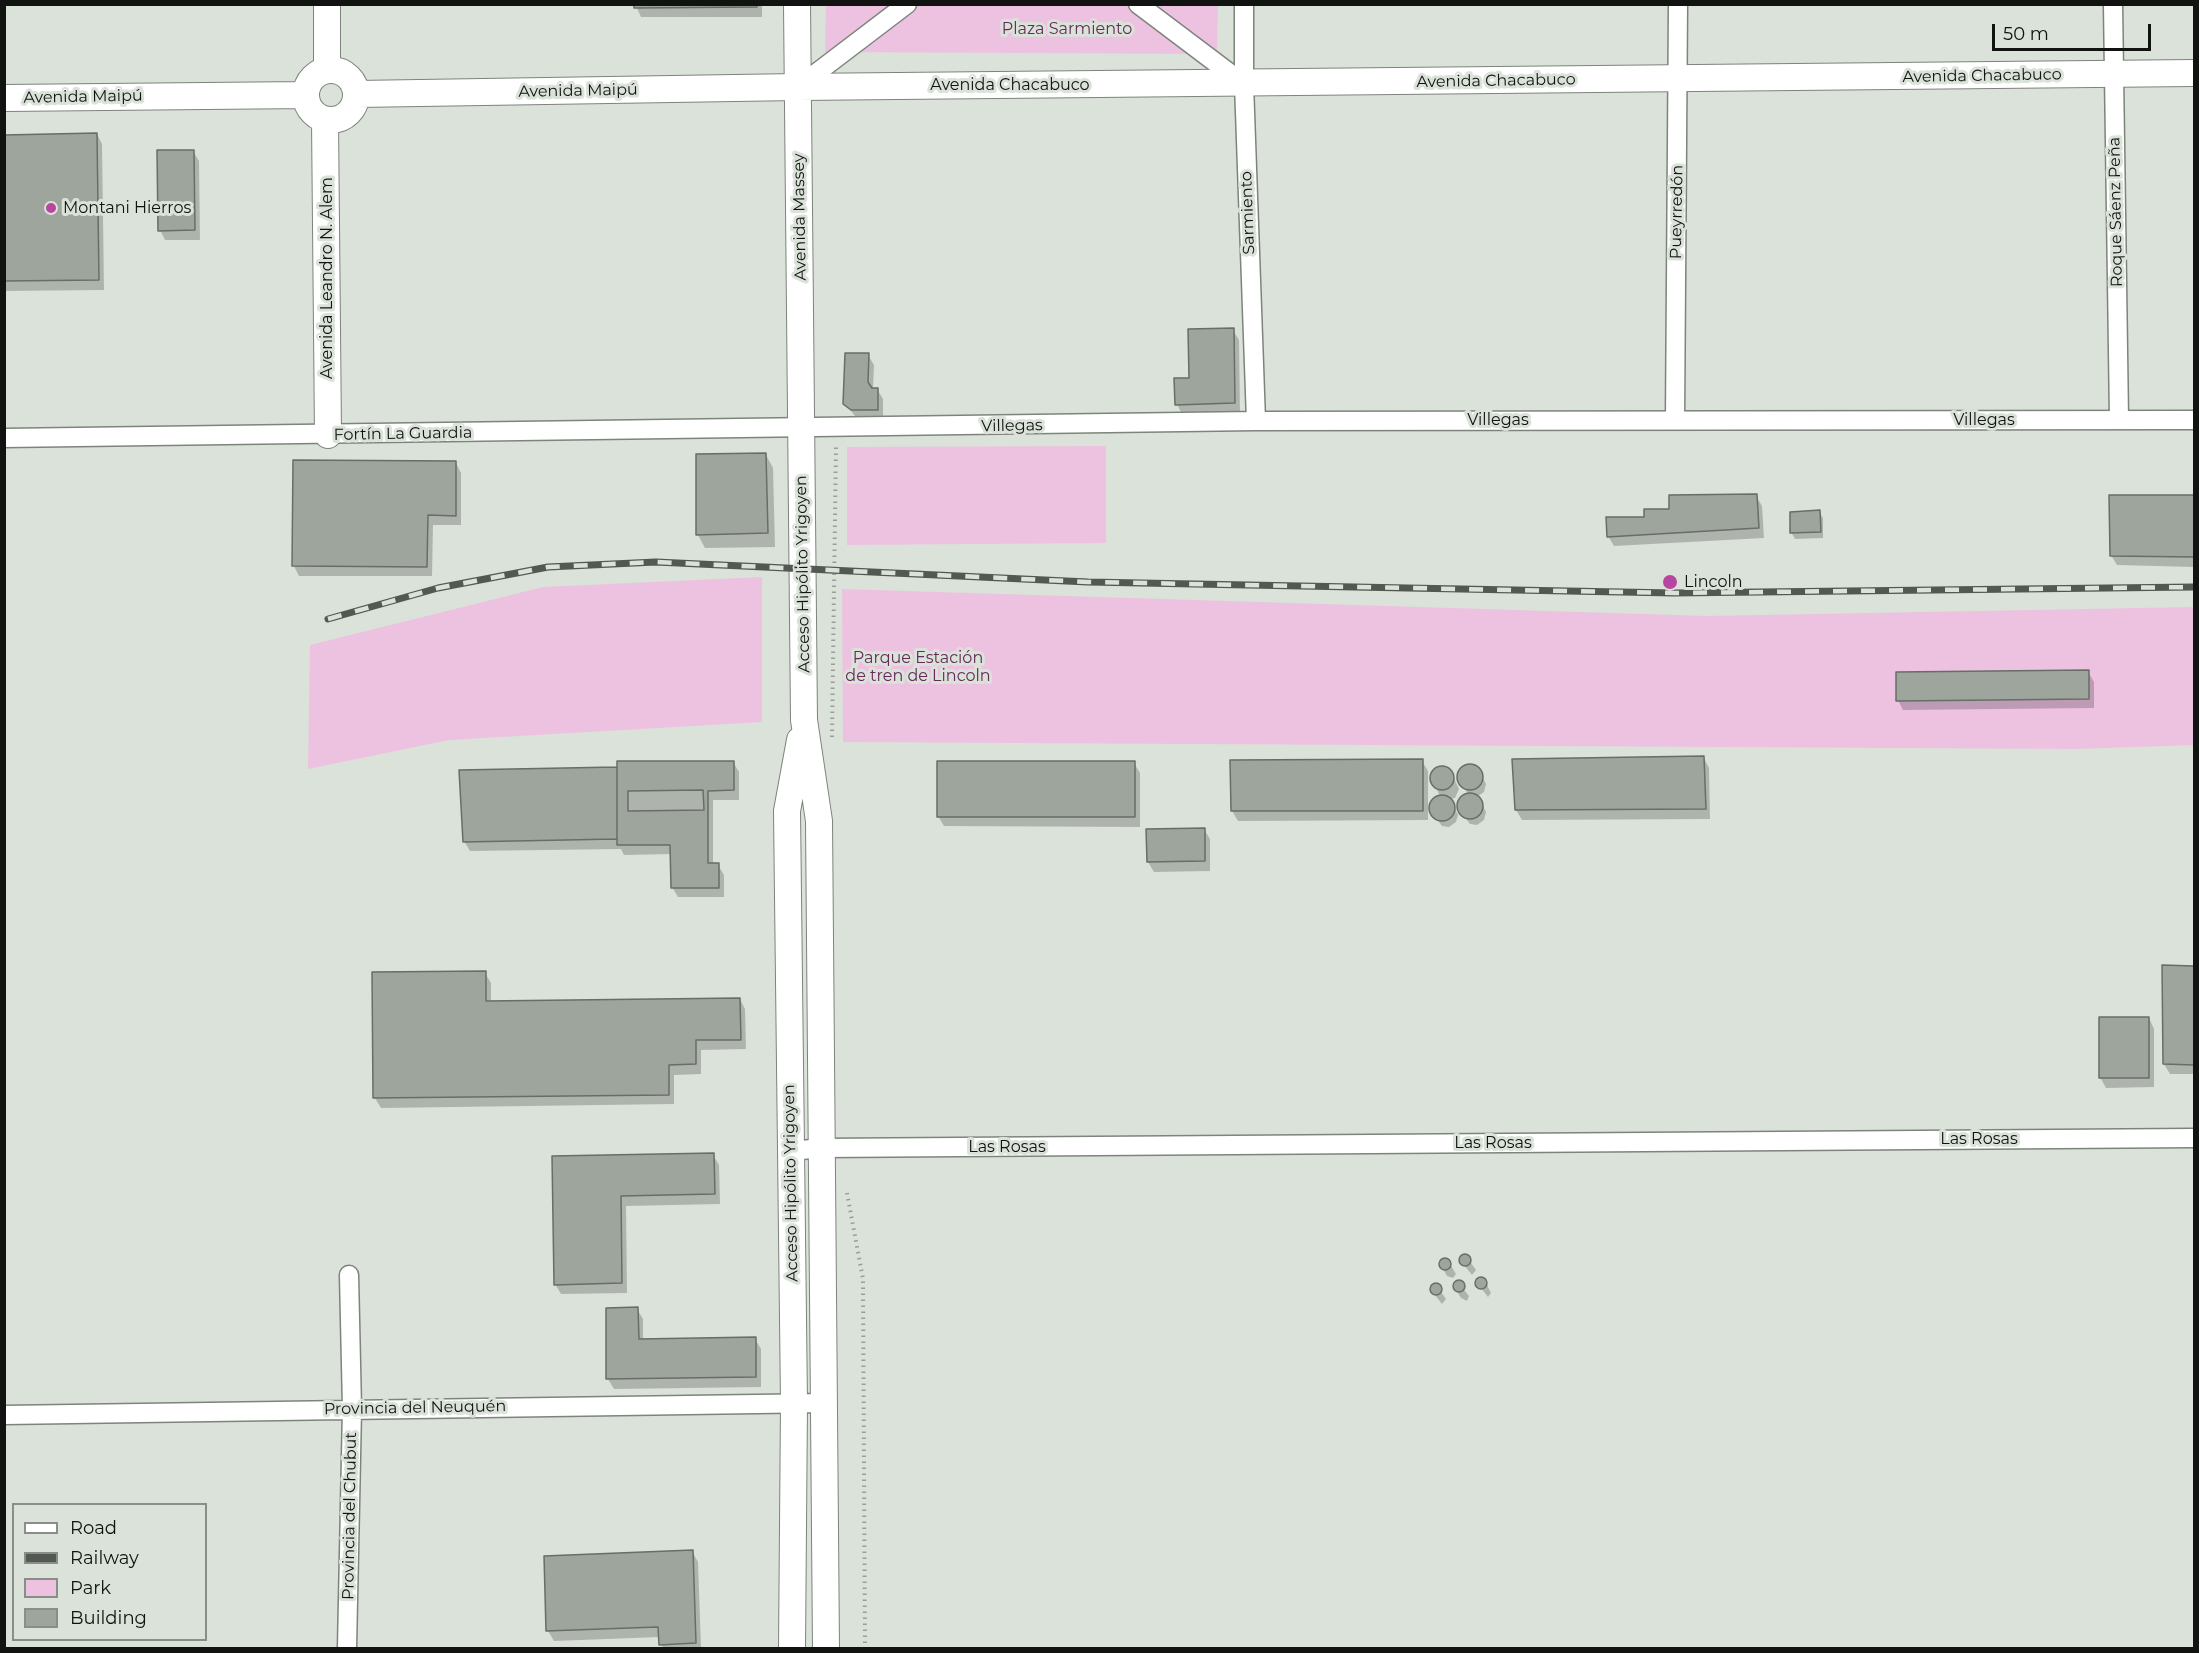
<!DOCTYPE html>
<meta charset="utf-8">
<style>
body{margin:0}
#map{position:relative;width:2199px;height:1653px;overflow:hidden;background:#dae2d9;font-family:Montserrat,sans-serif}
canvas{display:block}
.frame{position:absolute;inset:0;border:6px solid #10130f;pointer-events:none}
.legend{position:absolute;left:12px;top:1503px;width:195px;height:138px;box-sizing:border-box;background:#dae2d9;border:2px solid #898f88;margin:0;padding:8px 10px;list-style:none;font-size:18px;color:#10130f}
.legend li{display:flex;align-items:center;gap:12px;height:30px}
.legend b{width:30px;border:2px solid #898f88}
.scale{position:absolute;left:1992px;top:24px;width:159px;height:27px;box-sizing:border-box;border:3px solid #10130f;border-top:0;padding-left:8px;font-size:18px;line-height:21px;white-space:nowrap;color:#10130f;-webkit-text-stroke:4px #dae2d9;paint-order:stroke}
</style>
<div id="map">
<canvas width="2199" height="1653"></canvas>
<div class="frame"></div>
<ul class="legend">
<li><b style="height:8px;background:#fff"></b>Road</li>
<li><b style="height:8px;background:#535852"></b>Railway</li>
<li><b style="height:16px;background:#edc2e1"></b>Park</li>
<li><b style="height:16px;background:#9da59c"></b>Building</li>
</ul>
<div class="scale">50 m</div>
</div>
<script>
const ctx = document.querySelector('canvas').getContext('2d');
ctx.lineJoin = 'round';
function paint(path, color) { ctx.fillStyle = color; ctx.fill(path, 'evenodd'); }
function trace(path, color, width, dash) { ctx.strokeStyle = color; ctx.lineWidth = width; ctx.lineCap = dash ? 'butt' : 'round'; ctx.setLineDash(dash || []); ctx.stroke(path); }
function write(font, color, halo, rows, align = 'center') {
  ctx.font = font + ' Montserrat,sans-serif'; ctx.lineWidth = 6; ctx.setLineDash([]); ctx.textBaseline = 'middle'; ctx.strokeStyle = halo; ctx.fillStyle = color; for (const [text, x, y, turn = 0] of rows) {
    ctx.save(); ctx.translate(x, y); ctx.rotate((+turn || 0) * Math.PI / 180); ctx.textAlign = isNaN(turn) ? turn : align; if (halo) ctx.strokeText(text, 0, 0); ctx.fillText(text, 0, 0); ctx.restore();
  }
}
paint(new Path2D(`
 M826,5h392l-1,49 -392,-2z
 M1106,446v97l-259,2v-98z
 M762,577v145l-313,18 -141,29 2,-124 233,-58z
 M842,589l866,27 486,-9v138l-119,4 -1232,-7z`), '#edc2e1');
paint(new Path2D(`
 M635,4h127v13h-121z
 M97,134l5,10 2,146 -100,1v-154z
 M193,151l6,10 1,79h-35l-5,-10z
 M1233,330l6,10 1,73 -58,1 -5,-10 14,-24z
 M868,355l6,10 -1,24h4l6,10v20l-25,1 -13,-17z
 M766,455l7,13 2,79 -70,1 -7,-13z
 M456,463l5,10v52h-28l-1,51h-133l-5,-10z
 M1756,496l6,10 2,32 -150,8 -6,-10 38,-18 25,-7z
 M2111,496l83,1v70l-77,-2 -6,-10z
 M1819,512l4,6v20l-28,1 -4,-7z
 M2088,672l6,10v26l-191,2 -5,-10z
 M1704,758l5,10 1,51 -188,1 -6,-10 -2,-49z
 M1422,761l6,10v49l-190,1 -6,-10z
 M733,762l6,10v28h-26v65h5l6,10v22h-46l-6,-10v-33l-48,1 -3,-6 -151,2 -6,-10 154,-73z
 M1134,763l6,10v54l-196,-1 -6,-10z
 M1468,766l11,4 7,14 -2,8 -6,4 8,16 -2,8 -7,5 -7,-1 -12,-16 1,-7 9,-7 -9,-14 1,-8z
 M1441,768l10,4 8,17 -4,9 -5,1 8,16 -2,7 -7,5 -7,-1 -12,-16 3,-10 7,-4 -9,-19 3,-6z
 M1204,829l6,10v32l-56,1 -6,-10z
 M2163,966l31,1v107h-24l-6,-10z
 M485,973l6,10v19l249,-3 5,10 1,40 -45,1v24l-27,1v29l-293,4 -6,-10z
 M2149,1018l5,11v58l-48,1 -6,-11z
 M713,1155l6,10 1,39 -94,2 1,87 -66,1 -6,-10 -1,-127z
 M1466,1256l10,14 -4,5 -11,-14z
 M1444,1260l6,4 6,10 -3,4 -6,-2 -6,-11z
 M1479,1279l7,4 5,10 -3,4 -11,-14z
 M1458,1282l11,14 -2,5 -6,-3 -6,-10z
 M1436,1285l10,14 -4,5 -11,-14z
 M637,1309l6,10v21l112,-1 6,10v38l-147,2 -6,-10z
 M692,1551l6,11 3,86h-38l-3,-11 -106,4 -6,-10z`), '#0003');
const building = new Path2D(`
 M634,4h123v3l-123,1z
 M97,133l2,147 -95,1v-146z
 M157,150h37l1,80 -37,1z
 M1234,328l1,75 -60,2 -1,-27h15l-1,-49z
 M845,353h24l-1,29 4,6h6v22h-27l-8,-6z
 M766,453l2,80 -72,2v-81z
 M293,460l163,1v55l-28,-1 -1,52 -135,-1z
 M1757,494l2,34 -152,9 -1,-20h38v-8h25v-14z
 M2109,495h85v62l-84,-1z
 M1820,510l1,22 -31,1v-21z
 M2089,670v29l-193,2v-29z
 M1704,756l2,53 -191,1 -3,-51z
 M1423,759v52h-192l-1,-51z
 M617,761h117v29l-26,1v72h11v25h-48l-1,-43h-53z
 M937,761h198v56h-198z
 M1457 777a13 13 0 1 1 26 0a13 13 0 1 1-26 0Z
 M1430 778a12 12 0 1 1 24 0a12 12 0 1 1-24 0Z
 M617,767v72l-154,3 -4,-72z
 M703,790l1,20 -76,1v-20z
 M1457 806a13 13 0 1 1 26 0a13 13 0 1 1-26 0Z
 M1429 808a13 13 0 1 1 26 0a13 13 0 1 1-26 0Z
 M1205,828v33l-58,1 -1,-33z
 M2162,965l32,1v99l-31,-1z
 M486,971v30l254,-3 1,42h-45v24l-27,1v30l-296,3 -1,-126z
 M2099,1017h50v61h-50z
 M714,1153l1,41 -94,2 1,87 -68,2 -2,-129z
 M1459 1260a6 6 0 1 1 12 0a6 6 0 1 1-12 0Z
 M1439 1264a6 6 0 1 1 12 0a6 6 0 1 1-12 0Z
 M1475 1283a6 6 0 1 1 12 0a6 6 0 1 1-12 0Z
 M1453 1286a6 6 0 1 1 12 0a6 6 0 1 1-12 0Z
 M1430 1289a6 6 0 1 1 12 0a6 6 0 1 1-12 0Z
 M638,1307l1,32 117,-2v40l-150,2v-71z
 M693,1550l3,93 -37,2 -1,-18 -112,4 -2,-75z`);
paint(building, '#9da59c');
trace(building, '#676e66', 1.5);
const street = new Path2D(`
 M1138,4l106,80
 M1244,4v80l12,337
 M2113,4l6,416
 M798,87l109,-83
 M1675,419l3,-415
 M4,438l1252,-17 938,-1
 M791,1151l31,-3 1372,-10
 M4,1415l821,-12
 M347,1648l5,-239 -3,-134`);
const secondary = new Path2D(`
 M327,4v66
 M797,4l7,716 15,101 7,827
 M306 95a25 25 0 1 1 50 0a25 25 0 1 1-50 0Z
 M357,94l441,-7 1396,-14
 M4,98l302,-3
 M325,120l3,315
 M792,1648l2,-245 -7,-592 13,-71`);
trace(street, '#7d847c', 21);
trace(secondary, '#7d847c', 28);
trace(new Path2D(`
 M832,737l4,-293
 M847,1193l16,86 2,369`), '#999f98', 4, [1.5, 4.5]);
trace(street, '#fff', 18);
trace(secondary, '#fff', 26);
const rail = new Path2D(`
 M328,619l110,-31 110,-21 108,-5 432,20 586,11 520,-6`);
trace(rail, '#535852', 7);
trace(rail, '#dae2d9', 4.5, [14]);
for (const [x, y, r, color] of [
 [51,208,6,"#b846a1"],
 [1670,582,8,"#b846a1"]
]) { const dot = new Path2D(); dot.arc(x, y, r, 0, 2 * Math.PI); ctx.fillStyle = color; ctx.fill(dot); trace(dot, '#dae2d9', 2); }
write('16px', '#652b58', '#dae2d9', [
 ["Plaza Sarmiento",1067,29],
 ["Parque Estación",918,658],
 ["de tren de Lincoln",918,676]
]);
write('16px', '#10130f', '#dae2d9', [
 ["Avenida Chacabuco",1982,76,-1],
 ["Avenida Chacabuco",1496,81,-1],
 ["Avenida Chacabuco",1010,85],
 ["Avenida Maipú",578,91,-1],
 ["Avenida Maipú",83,97,-1],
 ["Pueyrredón",1677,212,-89],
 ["Roque Sáenz Peña",2116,212,-91],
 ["Sarmiento",1248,213,-92],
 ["Avenida Massey",800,217,-91],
 ["Avenida Leandro N. Alem",327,278,-90],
 ["Villegas",1498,420],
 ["Villegas",1984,420],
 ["Villegas",1012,426,-1],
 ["Fortín La Guardia",403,434,-1],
 ["Acceso Hipólito Yrigoyen",803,574,-91],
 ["Las Rosas",1979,1139],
 ["Las Rosas",1493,1143],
 ["Las Rosas",1007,1147],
 ["Acceso Hipólito Yrigoyen",791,1183,-91],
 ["Provincia del Neuquén",415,1408,-1],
 ["Provincia del Chubut",350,1516,-89]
]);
write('16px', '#10130f', '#dae2d9', [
 ["Montani Hierros",63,208],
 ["Lincoln",1684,582]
], 'left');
</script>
